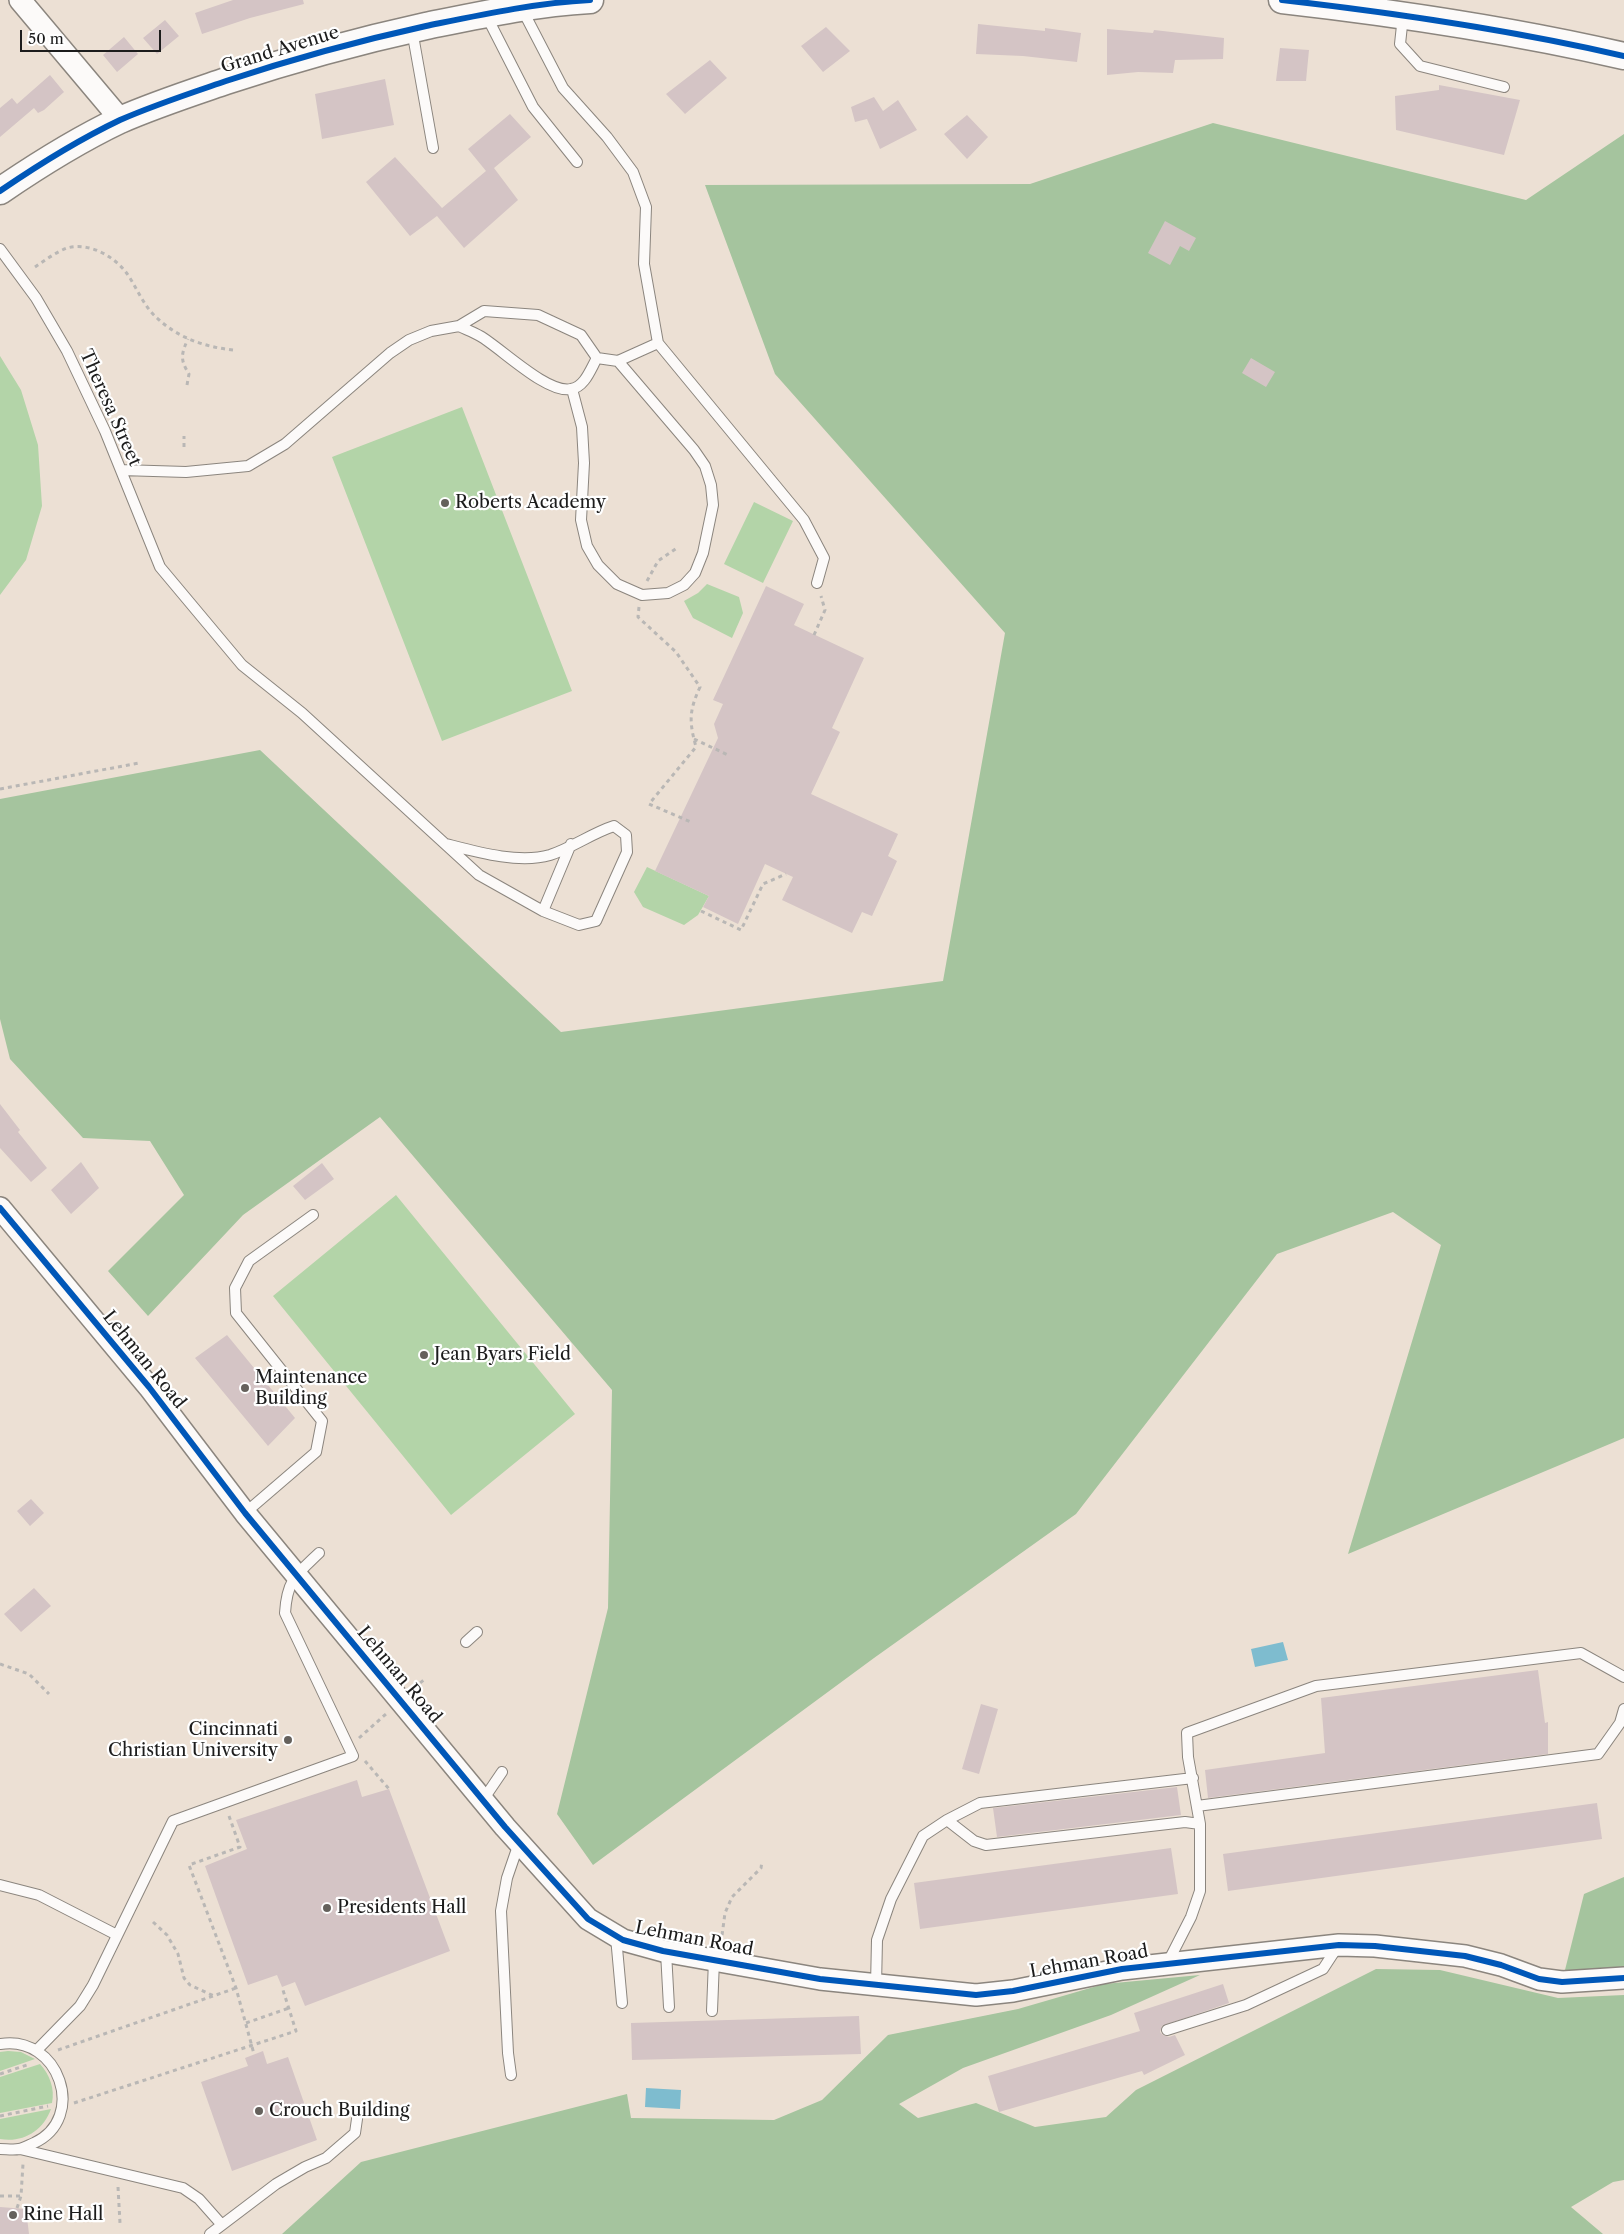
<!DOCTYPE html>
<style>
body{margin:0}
#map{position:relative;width:1624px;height:2234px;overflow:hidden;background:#ece0d4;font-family:"Libre Caslon Text",serif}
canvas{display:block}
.scale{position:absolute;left:20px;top:30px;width:141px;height:22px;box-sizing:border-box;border:2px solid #1c1c1c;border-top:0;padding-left:6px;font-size:15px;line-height:18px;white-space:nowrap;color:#1c1c1c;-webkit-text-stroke:4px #fff;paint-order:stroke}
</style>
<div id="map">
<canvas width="1624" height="2234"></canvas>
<div class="scale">50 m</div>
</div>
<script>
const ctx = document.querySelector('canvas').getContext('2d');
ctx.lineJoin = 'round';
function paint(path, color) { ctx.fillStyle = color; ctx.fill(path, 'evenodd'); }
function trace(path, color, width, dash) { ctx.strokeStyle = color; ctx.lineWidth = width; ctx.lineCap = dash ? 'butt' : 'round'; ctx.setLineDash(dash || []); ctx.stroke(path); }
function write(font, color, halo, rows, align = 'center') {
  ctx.font = font + ' "Libre Caslon Text",serif'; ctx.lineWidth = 4.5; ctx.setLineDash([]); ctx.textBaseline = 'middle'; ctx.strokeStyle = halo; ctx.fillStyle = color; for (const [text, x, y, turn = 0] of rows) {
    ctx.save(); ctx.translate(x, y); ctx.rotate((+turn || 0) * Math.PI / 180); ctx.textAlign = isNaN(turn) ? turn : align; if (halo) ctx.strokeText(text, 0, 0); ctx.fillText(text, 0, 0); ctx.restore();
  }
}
paint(new Path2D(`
 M0,356l21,34 17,55 4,61 -16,54 -26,35z
 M462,407l110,284 -130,50 -110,-284z
 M754,502l39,19 -30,62 -39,-19z
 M707,584l32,13 4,16 -11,25 -39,-20 -9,-17 14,-8z
 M647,867l62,29 -11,19 -14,10 -41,-18 -9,-15z
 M396,1195l179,219 -124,101 -178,-219z
 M8,2051l13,1 14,7 -35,12v-19z
 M40,2064c10,11 15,25 12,39l-52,10v-36z
 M51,2109c-8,22 -28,34 -51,30v-20z`), '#b3d4a8');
paint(new Path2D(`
 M1213,123l313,77 98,-66v1304l-276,116 93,-309 -48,-33 -116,42 -201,260 -202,144 -281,207 -36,-51 51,-206 4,-218 -232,-273 -137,98 -95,101 -40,-45 76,-76 -34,-54 -67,-3 -73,-79 -10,-40v-220l260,-49 301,282 382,-51 62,-348 -230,-259 -70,-189 325,-1z
 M1624,1877v101l-62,4 22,-88z
 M1376,1969l64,1 118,28 66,-3v185l-11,2 -42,25 32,27h-1321l79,-72 266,-68 4,24 143,2 48,-20 66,-65 130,-26 86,-25 96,-9 -89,40 -148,53 -64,36 19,14 58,-15 59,24 71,-10 30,-27z`), '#a5c49e');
paint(new Path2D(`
 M1283,1642l5,18 -33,7 -4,-18z
 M646,2088l35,2 -1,19 -35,-2z`), '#7ebccf');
paint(new Path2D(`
 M233,0h70l1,4 -54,14 -48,16 -7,-21z
 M165,20l14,16 -22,18 -14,-16z
 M978,24l67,7v-3l36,5 -4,29 -54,-6 -47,-2z
 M826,27l24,24 -27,21 -22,-26z
 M1107,29l46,4 1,-3 70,8 -1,21 -48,1 -2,13 -35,-1 -31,3z
 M124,37l14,17 -21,18 -14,-17z
 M1280,48l29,2 -3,31h-30z
 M710,60l17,18 -42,36 -19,-20z
 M50,75l14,17 -20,18 -6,3 -4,-5 -34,29v-29l12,-10 5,6z
 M385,79l9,46 -72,14 -7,-45z
 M1439,85l81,15 -16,55 -108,-25 -1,-34 44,-6z
 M874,97l9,14 15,-11 19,30 -37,19 -13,-30 -12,3 -4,-15z
 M510,114l21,23 -37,31 24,32 -54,48 -27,-32 -27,20 -44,-54 29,-25 47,51 44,-37 -18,-22z
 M967,115l21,22 -21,22 -23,-25z
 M1165,221l31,17 -7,13 -9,-5 -10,19 -22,-12z
 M1251,358l24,14 -9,15 -24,-14z
 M766,586l38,18 -10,21 70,33 -32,70 8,4 -29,62 87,40 -10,22 9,5 -25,55 -10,-4 -10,21 -70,-33 11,-23 -28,-13 -27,60 -35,-17 6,-11 -54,-25 63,-133 -4,-14 9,-20 -10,-4z
 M0,1104l20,26 -2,2 29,36 -16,14 -31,-34z
 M81,1162l18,26 -28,26 -20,-24z
 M322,1163l12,16 -29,21 -12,-14z
 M227,1335l68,83 -27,28 -73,-88z
 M31,1499l13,14 -14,13 -13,-15z
 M34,1588l17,18 -30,26 -17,-18z
 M1538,1670l7,53 3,-1v32l-340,44 -3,-28 120,-17 -4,-55z
 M981,1704l17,5 -19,65 -17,-5z
 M357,1780l5,17 27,-8 61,162 -145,55 -10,-24 -13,5 -5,-12 -29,10 -43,-119 42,-17 -11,-29z
 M1177,1787l4,28 -184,22 -4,-29z
 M1597,1803l5,36 -374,52 -5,-37z
 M1171,1848l7,46 -258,35 -6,-46z
 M1223,1984l6,19 -67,23 -2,6 3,3 6,2 6,-2 10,20 -41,20 -2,-4 -143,41 -11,-36 152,-45 -6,-18z
 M859,2016l2,38 -229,6 -1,-37z
 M263,2051l4,13 21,-7 29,83 -85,31 -31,-89 47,-16 -3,-8z
 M0,2207l26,2 3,25h-29z`), '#d4c4c5');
const service = new Path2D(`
 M522,9l41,79 44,49 26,35 13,35 -2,57 14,79 146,177 20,38 -7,25
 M486,15l47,92 44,55
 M1403,16l-3,28 20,22 84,21
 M412,30l21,118
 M0,249l36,49 31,53 38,80 55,136 82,98 60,48 177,162 64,36 36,14 17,-4 31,-69 -1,-17 -12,-9c-22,7 -42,22 -64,29 -31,9 -73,-3 -104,-11
 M597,358l21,3 40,-18
 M572,389l10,38 2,36 -3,57 6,26 11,19 19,19 25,11 26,-2 16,-8 11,-12 8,-20 10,-48 -2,-20 -6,-19 -11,-16 -76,-89
 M121,470l65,2 62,-6 37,-22 105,-91 19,-13 22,-9 28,-5 25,-15 54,4 43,20 16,23c-6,10 -12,29 -26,31 -24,5 -70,-41 -91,-53 -7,-4 -15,-7 -21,-10
 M543,911l28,-67
 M245,1513l71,-61 6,-31 -86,-108 -1,-25 14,-27 64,-46
 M466,1642l11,-10
 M483,1800l19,-28
 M1197,1806l401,-52 22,-31 4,-14
 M947,1820l27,21 12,4 199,-23 15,2
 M0,1885l39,10 78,40
 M616,1937l6,66
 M666,1952l3,55
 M1167,1964l24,-47 9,-26v-67l-12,-67 -1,-24 129,-47 265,-33 43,24
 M876,1985l1,-45 14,-41 32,-63 24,-16 33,-17 213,-25
 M712,2011l2,-51
 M1167,2030l79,-25 77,-36 15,-23
 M0,2044c59,-10 88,74 34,99 -5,2 -10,5 -15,6 -5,1 -13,0 -19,0
 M37,2050l43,-44 13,-21 80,-164 180,-65 -68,-143c2,-33 11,-38 34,-60
 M511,2075l-3,-22 -7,-142 6,-33 12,-35
 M20,2149l163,39 16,11 23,26
 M210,2234l66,-50 29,-17 21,-9 29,-25 3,-21`);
const minor = new Path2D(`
 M20,0l101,120
 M0,1208l149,179 96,126 260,314 83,92 35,21 40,11 157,28 156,16 37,-4 109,-22 217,-24 36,1 90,10 36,9 38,14 23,3 62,-4`);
const tertiary = new Path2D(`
 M1282,0c115,13 229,30 342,56
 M0,191c38,-26 78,-51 120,-71 34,-15 71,-27 106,-39 66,-22 132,-40 200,-55 54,-11 109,-23 164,-26`);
trace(service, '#8b857e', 12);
trace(minor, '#8b857e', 24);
trace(tertiary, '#8b857e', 29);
trace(new Path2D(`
 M35,267c9,-6 21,-15 32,-19 21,-6 45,7 58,23 11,14 18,35 32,47 21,20 48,29 76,32
 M187,385l2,-11c-9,-14 -8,-20 -1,-35
 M184,447v-11
 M647,581l11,-20 19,-13
 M639,607l-1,10 38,35 24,35c-11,24 -11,34 -4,60l-47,57 42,18
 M814,635l11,-25 -4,-14
 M694,739l34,16
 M0,789l139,-26
 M701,911l40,19 22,-46 23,-10
 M0,1664l29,10 20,20
 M414,1688l11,-9
 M359,1738l27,-24
 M365,1761l24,28
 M229,1816l11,31 -51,18 47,123 18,66
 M153,1922l14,13 11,19 6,24 6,7 24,11
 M721,1943l4,-30 7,-16 29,-29 1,-7
 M246,2023l43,-15
 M58,2050l178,-62
 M0,2074l30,-10
 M74,2103l222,-72 -14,-44
 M0,2116l48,-10
 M118,2187l2,36
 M0,2196h21
 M17,2208l4,-12 2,-32`), '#b9b7b5', 3, [4, 4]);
trace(service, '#fcfaf9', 10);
trace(minor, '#fcfaf9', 21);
trace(tertiary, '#fcfaf9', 26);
trace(new Path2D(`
 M1282,0c115,13 229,30 342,56
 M0,191c38,-26 78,-51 120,-71 34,-15 71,-27 106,-39 66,-22 132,-40 200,-55 54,-11 109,-23 164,-26
 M0,1208l149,179 96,126 260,314 83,92 35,21 40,11 157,28 156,16 37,-4 109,-22 217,-24 36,1 90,10 36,9 38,14 23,3 62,-4`), '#0057b8', 6);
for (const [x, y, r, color] of [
 [445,503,5,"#65615c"],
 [424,1355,5,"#65615c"],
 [245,1388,5,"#65615c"],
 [288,1740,5,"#65615c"],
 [327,1908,5,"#65615c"],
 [259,2111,5,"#65615c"],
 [13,2215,5,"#65615c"]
]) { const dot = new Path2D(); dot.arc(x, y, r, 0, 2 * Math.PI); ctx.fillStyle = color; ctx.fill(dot); trace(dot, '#fff', 2); }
write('18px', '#1c1c1c', '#fff', [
 ["Grand Avenue",280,50,-17],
 ["Theresa Street",110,408,66],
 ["Lehman Road",144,1360,51],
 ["Lehman Road",399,1675,50],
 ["Lehman Road",694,1939,11],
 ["Lehman Road",1089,1962,-10]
]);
write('18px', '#1c1c1c', '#fff', [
 ["Roberts Academy",455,503],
 ["Jean Byars Field",434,1355],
 ["Maintenance",255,1378],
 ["Building",255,1399],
 ["Cincinnati",278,1730,"right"],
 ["Christian University",278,1751,"right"],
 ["Presidents Hall",337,1908],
 ["Crouch Building",269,2111],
 ["Rine Hall",23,2215]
], 'left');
</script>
